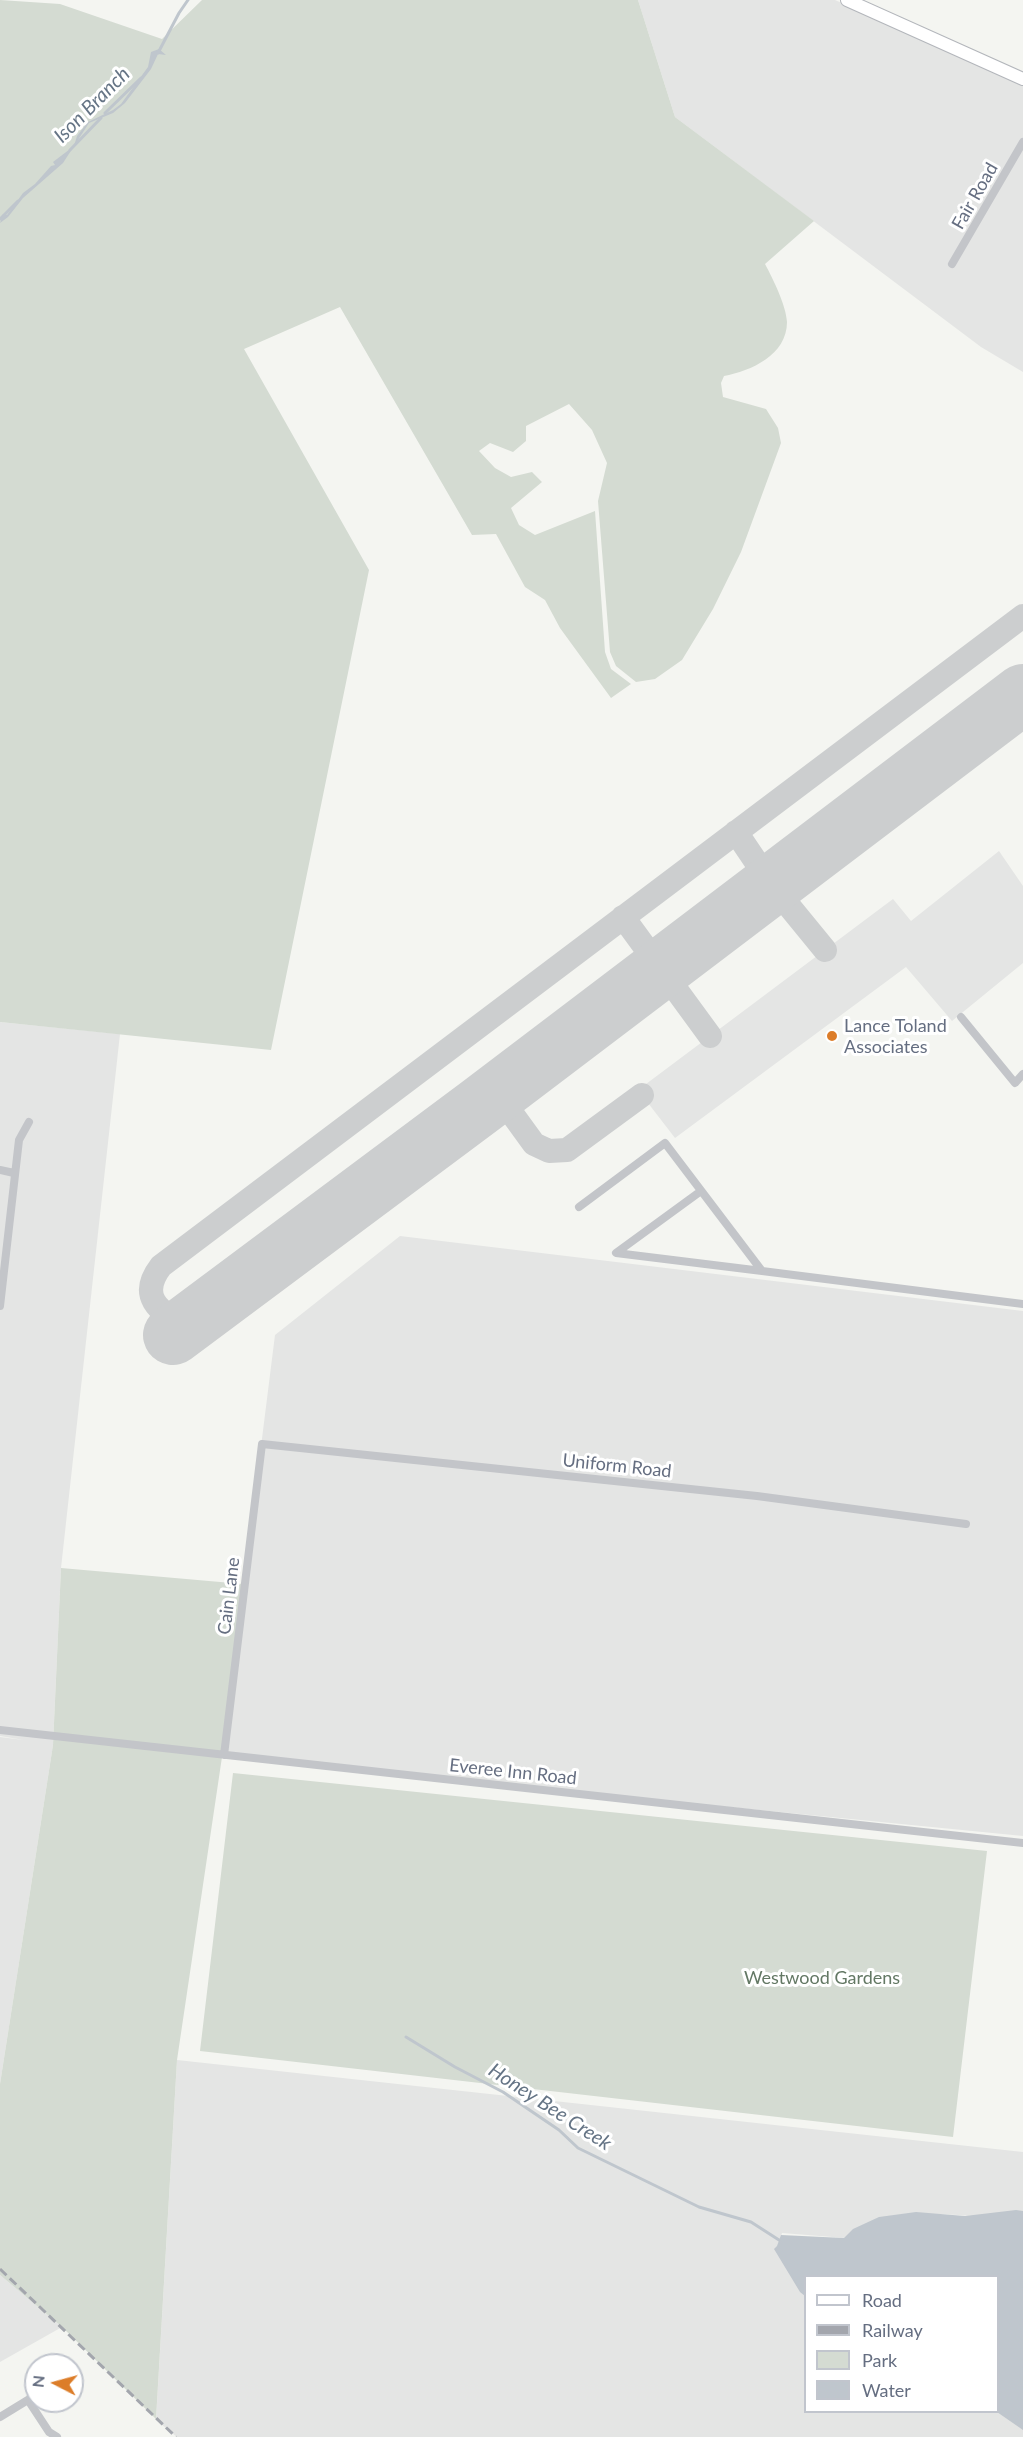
<!DOCTYPE html>
<style>
body{margin:0}
#map{position:relative;width:1023px;height:2437px;overflow:hidden;background:#f4f5f1;font-family:Lato,sans-serif}
canvas{display:block}
.legend{position:absolute;left:804px;top:2275px;width:195px;height:138px;box-sizing:border-box;background:#fff;border:2px solid #c1c5cd;margin:0;padding:8px 10px;list-style:none;font-size:18px;color:#656e81}
.legend li{display:flex;align-items:center;gap:12px;height:30px}
.legend b{width:30px;border:2px solid #c1c5cd}
.north{position:absolute;left:24px;top:2353px;width:60px;height:60px;box-sizing:border-box;background:#fff;border:2px solid #c1c5cd;border-radius:50%;rotate:276deg;font-size:16px;font-weight:700;line-height:24px;text-align:center;color:#656e81}
.north::after{content:'';display:block;margin:auto;width:21px;height:27px;background:#dc7d29;clip-path:polygon(50% 0,100% 100%,50% 72%,0 100%)}
</style>
<div id="map">
<canvas width="1023" height="2437"></canvas>
<ul class="legend">
<li><b style="height:8px;background:#fff"></b>Road</li>
<li><b style="height:8px;background:#a3a6ad"></b>Railway</li>
<li><b style="height:16px;background:#d4dbd2"></b>Park</li>
<li><b style="height:16px;background:#bfc6cd"></b>Water</li>
</ul>
<div class="north">N</div>
</div>
<script>
const ctx = document.querySelector('canvas').getContext('2d');
ctx.lineJoin = 'round';
function paint(path, color) { ctx.fillStyle = color; ctx.fill(path, 'evenodd'); }
function trace(path, color, width, dash) { ctx.strokeStyle = color; ctx.lineWidth = width; ctx.lineCap = dash ? 'butt' : 'round'; ctx.setLineDash(dash || []); ctx.stroke(path); }
function write(font, color, halo, rows, align = 'center') {
  ctx.font = font + ' Lato,sans-serif'; ctx.lineWidth = 6; ctx.setLineDash([]); ctx.textBaseline = 'middle'; ctx.strokeStyle = halo; ctx.fillStyle = color; for (const [text, x, y, turn = 0] of rows) {
    ctx.save(); ctx.translate(x, y); ctx.rotate((+turn || 0) * Math.PI / 180); ctx.textAlign = isNaN(turn) ? turn : align; if (halo) ctx.strokeText(text, 0, 0); ctx.fillText(text, 0, 0); ctx.restore();
  }
}
paint(new Path2D(`
 M638,0h197l188,83v289l-42,-25 -306,-230z
 M999,851l24,35v77l-71,58 -46,-54 -231,171 -37,-48 255,-191 18,22z
 M0,1022l120,12 -59,534 -8,177 -53,339v-347l24,3 -24,-4z
 M400,1236l623,75v525l-801,-79 53,-422z
 M177,2060l846,92v67l-82,-5 -66,14 -30,10 -63,-5 -5,17 28,46 1,116h192l25,14v11h-846l-21,-17z
 M0,2275l62,52 -62,35z`), '#e4e5e4');
paint(new Path2D(`
 M0,0l60,4 102,35 40,-39h436l37,117 139,104 -49,43c8,15 21,41 22,58 0,33 -36,49 -63,54l-3,7 2,14 43,12 12,19 3,15 -40,109 -28,57 -31,51 -27,19 -19,3 -20,-16 -6,-14 -12,-151 9,-38 -15,-33 -23,-26 -43,22v15l-13,11 -23,-9 -11,8 16,17 16,9 21,-5 10,10 -31,26 8,17 16,10 60,-24 10,141 6,17 20,15 -20,14 -51,-70 -15,-28 -20,-13 -29,-53 -24,1 -132,-228 -96,42 125,221 -98,480 -271,-28z
 M61,1568l182,16 -21,173 -45,303 -21,359 -94,-92 -62,-52v-191l53,-339z
 M233,1773l754,78 -34,286 -753,-86z`), '#d4dbd2');
paint(new Path2D(`
 M159,49l7,6 -8,-1 -7,15 -26,34 -12,10 -24,10 -26,40 -40,35 -15,19 -8,6 3,-9 4,1 16,-22 12,-9 16,-18 4,-1 -2,-3 21,-16 3,-10 11,-14 25,-12 8,-6 27,-37 3,-15z
 M1016,2210l7,1v219l-26,-18 1,-136h-192l-1,20 -5,-4 -26,-43 3,-3 4,-11 63,3 9,-9 26,-12 37,-5 49,4z`), '#bfc6cd');
trace(new Path2D(`
 M158,53l21,-40 9,-13
 M105,113l36,-35
 M70,150l31,-32
 M0,219l18,-18
 M406,2037l49,30 48,25 56,38 19,18 121,59 52,15 28,18`), '#bfc6cd', 3);
trace(new Path2D(`
 M736,832l35,52 54,66
 M623,917l87,119
 M497,1093l37,51 15,7 18,-1 75,-55
 M185,1326c-27,-15 -47,-30 -24,-60l862,-650`), '#cccecf', 24);
trace(new Path2D(`
 M173,1335l307,-229 543,-412`), '#cccecf', 60);
const primary = new Path2D(`
 M847,0l176,79`);
trace(primary, '#b3b6bb', 14);
trace(new Path2D(`
 M952,264l71,-122
 M961,1017l54,66 8,-9
 M0,1170l14,3
 M701,1191l-85,62 146,18
 M579,1207l86,-64 97,128 261,33
 M0,1306l19,-166 10,-18
 M0,1730l1023,113
 M224,1755l38,-311 495,52 209,28
 M28,2400l21,32 8,5
 M0,2417l36,-22`), '#c3c5c9', 8);
trace(primary, '#fff', 12);
trace(new Path2D(`
 M0,2269l176,168`), '#a3a6ad', 3, [9, 4.5]);
for (const [x, y, r, color] of [
 [832,1036,6,"#dc7d29"]
]) { const dot = new Path2D(); dot.arc(x, y, r, 0, 2 * Math.PI); ctx.fillStyle = color; ctx.fill(dot); trace(dot, '#fff', 2); }
write('18px', '#656e81', '#fff', [
 ["Fair Road",975,196,-60],
 ["Uniform Road",617,1466,6],
 ["Cain Lane",229,1596,-83],
 ["Everee Inn Road",513,1772,6]
]);
write('18px', '#656e81', '#fff', [
 ["Lance Toland",844,1026],
 ["Associates",844,1047]
], 'left');
write('18px', '#637864', '#fff', [
 ["Westwood Gardens",822,1978]
]);
write('italic 20px', '#657485', '#fff', [
 ["Ison Branch",92,105,-45],
 ["Honey Bee Creek",550,2107,33]
]);
</script>
